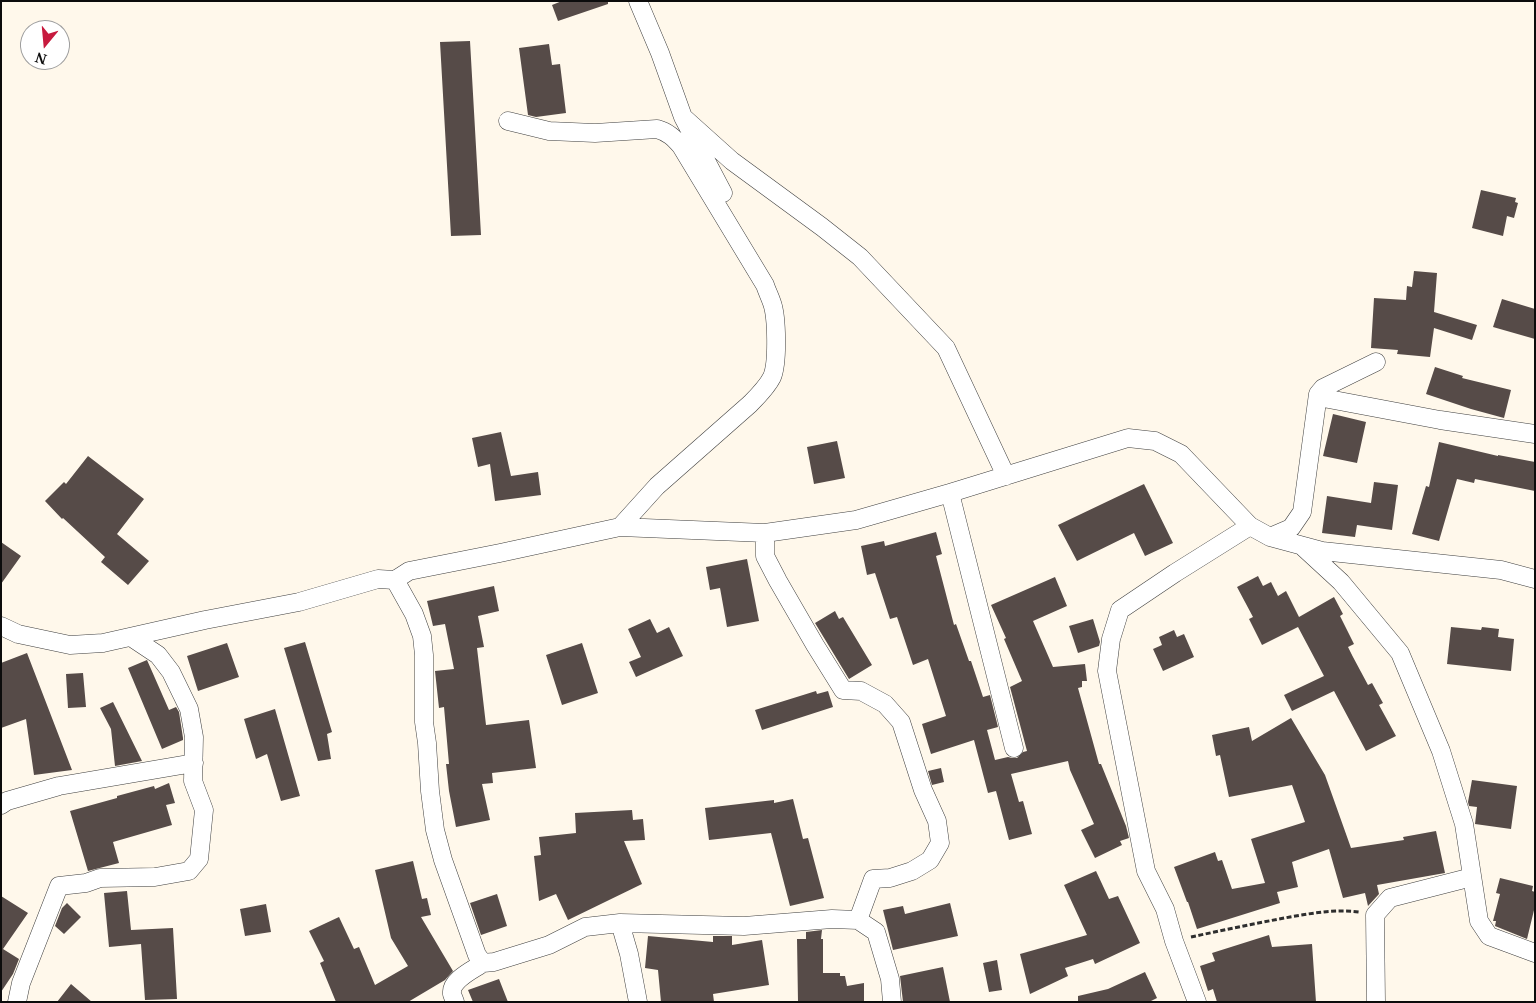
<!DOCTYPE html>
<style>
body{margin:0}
#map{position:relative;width:1536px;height:1003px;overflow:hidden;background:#fff8eb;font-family:"Noto Serif",serif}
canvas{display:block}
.frame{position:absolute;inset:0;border:2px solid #0c0c0c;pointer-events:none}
.north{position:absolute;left:20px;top:20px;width:50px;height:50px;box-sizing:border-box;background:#fff;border:1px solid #9e9e9e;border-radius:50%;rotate:197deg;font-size:14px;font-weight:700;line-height:20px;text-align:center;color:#0c0c0c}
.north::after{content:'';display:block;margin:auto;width:18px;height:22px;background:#c71a3e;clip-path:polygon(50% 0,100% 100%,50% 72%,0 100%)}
</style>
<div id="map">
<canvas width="1536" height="1003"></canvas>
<div class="frame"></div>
<div class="north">N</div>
</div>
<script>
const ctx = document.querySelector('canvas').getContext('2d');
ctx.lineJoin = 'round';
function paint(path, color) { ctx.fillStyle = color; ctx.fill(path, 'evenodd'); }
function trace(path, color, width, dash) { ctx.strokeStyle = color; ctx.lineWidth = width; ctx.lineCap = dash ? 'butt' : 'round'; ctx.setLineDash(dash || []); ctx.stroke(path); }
paint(new Path2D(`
 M562,1h46v3l-50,17 -6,-16z
 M470,41l11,194 -30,1 -11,-194z
 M549,44l3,21 8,-1 6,49 -30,4 -8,-2 -9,-67z
 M1481,190l35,8 -1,4 3,1 -4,15 -7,-2 -4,20 -31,-8z
 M1414,271l23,2 -3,39 43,13 -5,15 -38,-12 -4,29 -33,-3 1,-4 -27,-2 3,-50 32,2 1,-14 5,1z
 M1502,299l33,10v30l-42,-12z
 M1435,367l28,9 -1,2 49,12 -7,28 -33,-9 -45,-15z
 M1333,414l33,8 -9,41 -34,-7z
 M501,432l10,44 27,-4 3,23 -46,6 -5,-37 -12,3 -6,-29z
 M837,441l8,37 -31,6 -7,-37z
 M1439,442l59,14v-1l37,7v29l-60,-12 -1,4 -17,-4 -18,62 -27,-7 14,-48 3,1z
 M88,456l56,43 -27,35 32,27 -21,24 -27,-23 4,-5 -42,-39 -1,1 -17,-18 19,-19 2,2z
 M1374,482l24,3 -6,45 -35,-5 -2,12 -33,-4 5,-37 44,7z
 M1144,484l29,59 -28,13 -11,-23 -57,28 -19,-36z
 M936,532l6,22 -6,2 18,69 2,-1 13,37h2l12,36 7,-2 8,32 -11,3 8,30 13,-3 4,1h5l6,-6 4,-1 -17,-64 12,-6 -18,-42 2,-1 -15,-33 64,-28 12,29 -34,15 20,46 32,-3 2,17h-5v6l-4,1 21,76h2l25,62 3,12 -9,3 2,4 -27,13 -14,-28 13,-6 -24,-54 -2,-9 -57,13 8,28 4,-1 9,33 -23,6 -13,-49 -8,2 -14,-53 -43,14 -9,-30 24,-8 -18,-57 -15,6 -16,-48 -7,2 -15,-46 -8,2 -6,-29 23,-5 1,5z
 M1,542l20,14 -20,28z
 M747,559l12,62 -32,6 -7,-39 -10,2 -4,-23z
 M1258,576l5,10 8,-4 7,14 8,-5 13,26 35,-20 9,17 -3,2 14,28 -6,3 5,10 15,28 4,-2 11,20 -4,2 17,31 -30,15 -32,-60 -42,20 -8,-16 40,-19 -26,-49 -36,18 -13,-26 4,-2 -16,-30z
 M494,586l5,25 -21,5 6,31 -7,1 9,77 43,-5 7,48 -44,5 1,10 -11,1 8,36 -34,7 -7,-36 -3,-27h3l-5,-57 -5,1 -4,-37 19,-2 -9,-45 -12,2 -6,-25z
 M835,611l4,8 4,-2 29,48 -23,14 -34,-56z
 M650,619l7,14 12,-6 14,29 -47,21 -7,-15 12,-5 -13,-28z
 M1093,619l7,23 -1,4 -21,7 -9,-27z
 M1451,627l30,3 1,-3 17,2 -1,8 16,2 -3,32 -64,-7z
 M1174,630l3,7 7,-3 10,23 -31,14 -10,-22 9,-4 -3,-8z
 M305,642l27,90 -5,2 4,25 -13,2 -34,-113z
 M227,643l12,34 -41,14 -11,-35z
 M582,643l16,50 -36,12 -16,-50z
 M27,653l45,117 -38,5 -8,-56 -25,9v-65z
 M147,660l22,50 7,-3 3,5 4,26v2l-21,9 -34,-81z
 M83,673l3,34 -18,1 -2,-34z
 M816,691l1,3 11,-3 5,16 -71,23 -7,-20z
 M113,702l29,59 -27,5 -4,-37 -11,-21z
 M275,709l25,87 -19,5 -14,-47 -11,5 -12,-40z
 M1291,718l34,57 26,73 53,-8 -1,-3 33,-6 9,42 -68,12 2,9 -11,12 -3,-13 -22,5 -14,-49 -37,13 6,25 -21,5 3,11 -83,26 -9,-27h-1l-13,-35 41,-15 3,9 4,-1 10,29 33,-6 -14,-44 54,-17 -13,-37 -63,12 -9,-42 -4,1 -4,-21 37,-8 3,14z
 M941,768l3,14 -12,3 -4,-14z
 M1472,780l45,6 -6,43 -36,-5 2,-17 -8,-1 -1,-4z
 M169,783l6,20 -9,2 6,20 -59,17 6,21 -31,8 -18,-60 47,-13v-2l37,-10 1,3z
 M793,799l10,40 5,-1 16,60 -34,8 -19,-73 -62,7 -4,-32 69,-8v3z
 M632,810l1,10 10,-1 2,21 -21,1 18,43 -74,36 -12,-26 -17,7 -5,-45 7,-1 -2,-18 37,-4 -1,-20z
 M413,861l9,38 5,-1 4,17 -10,2 32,54 -8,9 -37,22h-72l-16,-39 4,-2 -15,-30 30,-14 15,32 5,-2 16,38 33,-19 -17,-28 -16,-68z
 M1096,871l13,28 9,-3 22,47 -45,21 -2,-5 -28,9 3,8 -38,18 -10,-40 67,-19 -23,-50z
 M1500,878l33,8 -1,5 3,1v14l-8,33 -32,-13 1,-5h-3l7,-27 -4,-1z
 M127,891l4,39 42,-2 4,71 -32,1 -4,-56 -32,3 -5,-54z
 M497,894l10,32 -26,9 -11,-32z
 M1,896l27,17 -25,36 16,10 -6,15 -12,18z
 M67,903l14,14 -17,17 -9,-8 7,-18z
 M950,903l8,33 -65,14 -10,-40 20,-4 2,8z
 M266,904l5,28 -26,4 -5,-27z
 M822,930l-1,9h2v34h17v3h5l2,10 17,-3v19h-66l-1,-63h9v-7z
 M1269,935l3,12 40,-3 4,58h-99l-4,-13 -5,2 -8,-25 15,-5 -3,-8z
 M648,936l65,6v-6h19v9l30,-5 7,45 -56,9 1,8h-53l-3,-32 -13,-2z
 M997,960l5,30 -13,2 -6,-29z
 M943,967l7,35h-47l-3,-26z
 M1145,972l12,26 -8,4h-71v-6l30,-7z
 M499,979l9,23h-35l-5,-12z
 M71,984l21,18h-35z`), '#564b48');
const minor = new Path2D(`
 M638,1l22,52 23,64 40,76
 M683,117l49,44 90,66 38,30 86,91 60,128
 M508,121l41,10 46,2 62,-4c11,3 17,9 24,17l84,139c2,6 5,12 7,18 5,14 6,60 0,74 -5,10 -14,19 -22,27l-93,82 -37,41
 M1318,397l122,23 95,14
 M950,493l64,255
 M765,533v23l13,25 37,64 28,45 18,1 24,13 16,18 22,68 14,31 3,22 -10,17 -18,11 -22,7 -17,1 -15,41
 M1270,537l21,-9 11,-16 16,-118 5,-6 53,-26
 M1303,547l38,35 59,71 41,98 23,73 15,97 10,15 46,17
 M395,580l19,34 8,22 2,19v67l3,21 3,48 5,39 8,30 34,95 6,8 11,-1 55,-17 36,-18 35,-4 124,3 88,-7 26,1 18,12 14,47 2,23
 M1,626l17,8 52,11 33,-2 102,-23 94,-18 79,-23 17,1 14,-9 91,-18 120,-26 145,6 91,-13 94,-27 178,-55 27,3 26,13 69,72 20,11 52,14 179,19 34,9
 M1,805l6,-4 52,-15 135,-23
 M620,923l9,31 9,48
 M17,1002l4,-19 38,-97 27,-3 14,-5 55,-1 34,-6 10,-12 5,-49 -11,-29 1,-44 -5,-28 -18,-37 -13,-17 -27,-18
 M455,1002c-1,-3 -2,-5 -3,-8 -2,-14 21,-24 31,-31
 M1197,1002l-23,-61 -9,-32 -19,-38 -39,-200 4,-32 9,-29 55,-37 75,-47
 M1376,1002l-1,-87 15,-17 82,-21`);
trace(minor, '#3f3f3f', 19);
trace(new Path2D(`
 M1191,937c33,-7 66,-14 99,-20 23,-4 46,-8 69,-5`), '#2e2e2e', 3, [5, 2.5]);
trace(minor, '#fff', 18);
</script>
